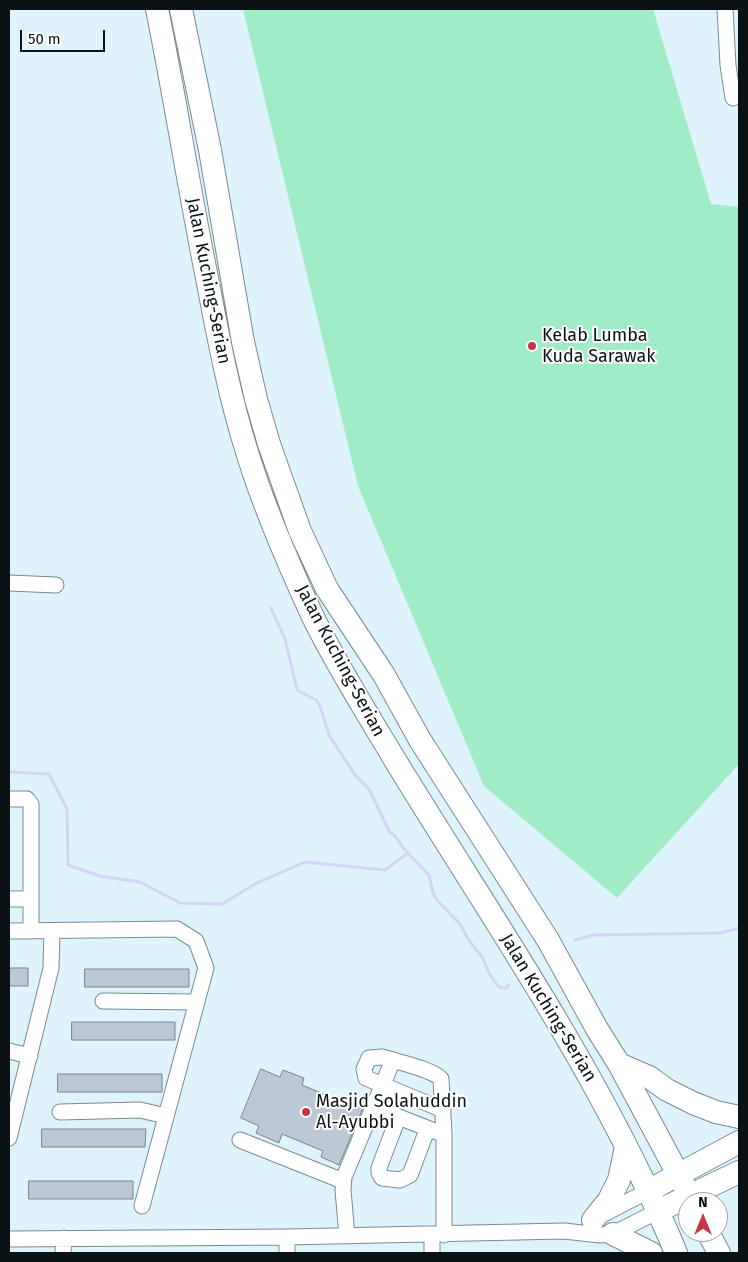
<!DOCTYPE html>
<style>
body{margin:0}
#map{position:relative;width:748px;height:1262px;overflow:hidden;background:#def3fb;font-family:"Fira Sans",sans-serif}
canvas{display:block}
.frame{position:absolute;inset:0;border:10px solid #0b1215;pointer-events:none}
.north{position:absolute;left:678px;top:1192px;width:50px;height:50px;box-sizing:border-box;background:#fff;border:1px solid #9da0a1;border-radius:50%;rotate:0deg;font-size:14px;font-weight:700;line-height:20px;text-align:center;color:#0b1215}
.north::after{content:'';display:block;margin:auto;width:18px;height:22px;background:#c53547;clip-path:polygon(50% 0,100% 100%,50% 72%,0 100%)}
.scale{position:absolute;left:20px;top:30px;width:85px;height:22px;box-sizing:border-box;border:2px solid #0b1215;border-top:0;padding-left:6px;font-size:15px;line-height:18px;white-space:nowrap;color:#0b1215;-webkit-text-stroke:4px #fff;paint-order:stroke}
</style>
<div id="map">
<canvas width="748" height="1262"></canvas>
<div class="frame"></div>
<div class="north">N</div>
<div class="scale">50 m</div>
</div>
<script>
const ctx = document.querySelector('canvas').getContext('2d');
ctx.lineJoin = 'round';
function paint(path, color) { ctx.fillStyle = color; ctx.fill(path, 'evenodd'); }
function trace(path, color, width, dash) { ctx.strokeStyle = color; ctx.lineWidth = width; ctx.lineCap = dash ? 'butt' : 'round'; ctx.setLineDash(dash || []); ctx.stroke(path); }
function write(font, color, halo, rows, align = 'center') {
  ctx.font = font + ' "Fira Sans",sans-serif'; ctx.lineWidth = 4; ctx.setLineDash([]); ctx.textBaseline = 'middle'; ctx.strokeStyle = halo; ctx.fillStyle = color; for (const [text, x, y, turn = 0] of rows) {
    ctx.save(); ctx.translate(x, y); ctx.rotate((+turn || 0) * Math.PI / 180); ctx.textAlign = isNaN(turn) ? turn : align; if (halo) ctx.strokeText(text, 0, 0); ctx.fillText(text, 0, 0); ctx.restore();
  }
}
paint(new Path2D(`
 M243,9h410l58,195 28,3v557l-122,134 -133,-112 -126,-300z`), '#a0ecc7');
trace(new Path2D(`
 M271,608l14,31 12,51 19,10 4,6 9,29 26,40 14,14 20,42 7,6 7,11 26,27 4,18 4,7 23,24 8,15 14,18 8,18 7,10 4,3h5l3,-3
 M9,772l40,2 18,35 1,56 32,11 40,6 40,21 42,1 35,-21 48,-21 80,8 23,-17
 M575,940l19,-5 127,-2 18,-5`), '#d4d4f4', 3);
const building = new Path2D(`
 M9,968h19v18h-19z
 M85,969h104v18h-104z
 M72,1022h103v18h-103z
 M261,1069l19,8 3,-7 21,8 -2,7 43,18 2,-7 18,7 -26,62 -18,-8 2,-6 -41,-17 -3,9 -23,-10 3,-7 -18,-8z
 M58,1074h104v18h-104z
 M42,1129h104l-1,18h-103z
 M29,1181h104v18h-104z`);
paint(building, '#bdc8d7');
trace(building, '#788390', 1);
const minor = new Path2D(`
 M725,9l3,56 5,33
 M9,583l47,2
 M9,799h18l4,5v127
 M9,899h22
 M9,931l168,-2 19,12 10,27 -64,238
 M103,1001l94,1
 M9,1051l21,5
 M393,1060l-11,-3 -13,1 -5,11 2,9 77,32
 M373,1107l64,25
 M60,1112l80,-2 26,6
 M398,1118l-19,50v5l3,5 18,2 10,-5 17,-45
 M9,1138l42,-170 1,-37
 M240,1140l103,41
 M600,1216l48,-25
 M432,1235v18
 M347,1236l-4,-46 1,-13 49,-117c12,4 40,10 48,19l3,55v101
 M9,1239l278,-2 277,-6 36,4 13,-1 45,-23
 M63,1253l1,-15
 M287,1253v-16`);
const highway = new Path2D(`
 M157,9c18,89 32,180 50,269 11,58 22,117 40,174 17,56 41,111 66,165 24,49 54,96 82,143 83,136 174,268 244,412 13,27 26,53 37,81
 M181,9l29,141 33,192 13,57 13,45 31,87 27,58 57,86 36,65 128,200 49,89 22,35 74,138
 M619,1064l30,13 18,13 26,13 23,9 23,5
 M648,1191l91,-49
 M658,1211l81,-39
 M593,1220l16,-20 10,-20 7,-33
 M708,1232l11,21
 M613,1234l38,19`);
trace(minor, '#788b92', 17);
trace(highway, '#788b92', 24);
trace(minor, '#fff', 15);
trace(highway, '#fff', 22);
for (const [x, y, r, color] of [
 [532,346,5,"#c53547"],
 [306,1112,5,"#c53547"]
]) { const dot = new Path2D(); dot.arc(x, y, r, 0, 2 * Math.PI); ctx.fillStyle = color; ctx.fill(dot); trace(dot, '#fff', 2); }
write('18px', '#0b1215', '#fff', [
 ["Jalan Kuching-Serian",208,281,79],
 ["Jalan Kuching-Serian",340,661,62],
 ["Jalan Kuching-Serian",548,1008,59]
]);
write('18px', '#0b1215', '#fff', [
 ["Kelab Lumba",542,336],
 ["Kuda Sarawak",542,357],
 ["Masjid Solahuddin",316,1102],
 ["Al-Ayubbi",316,1123]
], 'left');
</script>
